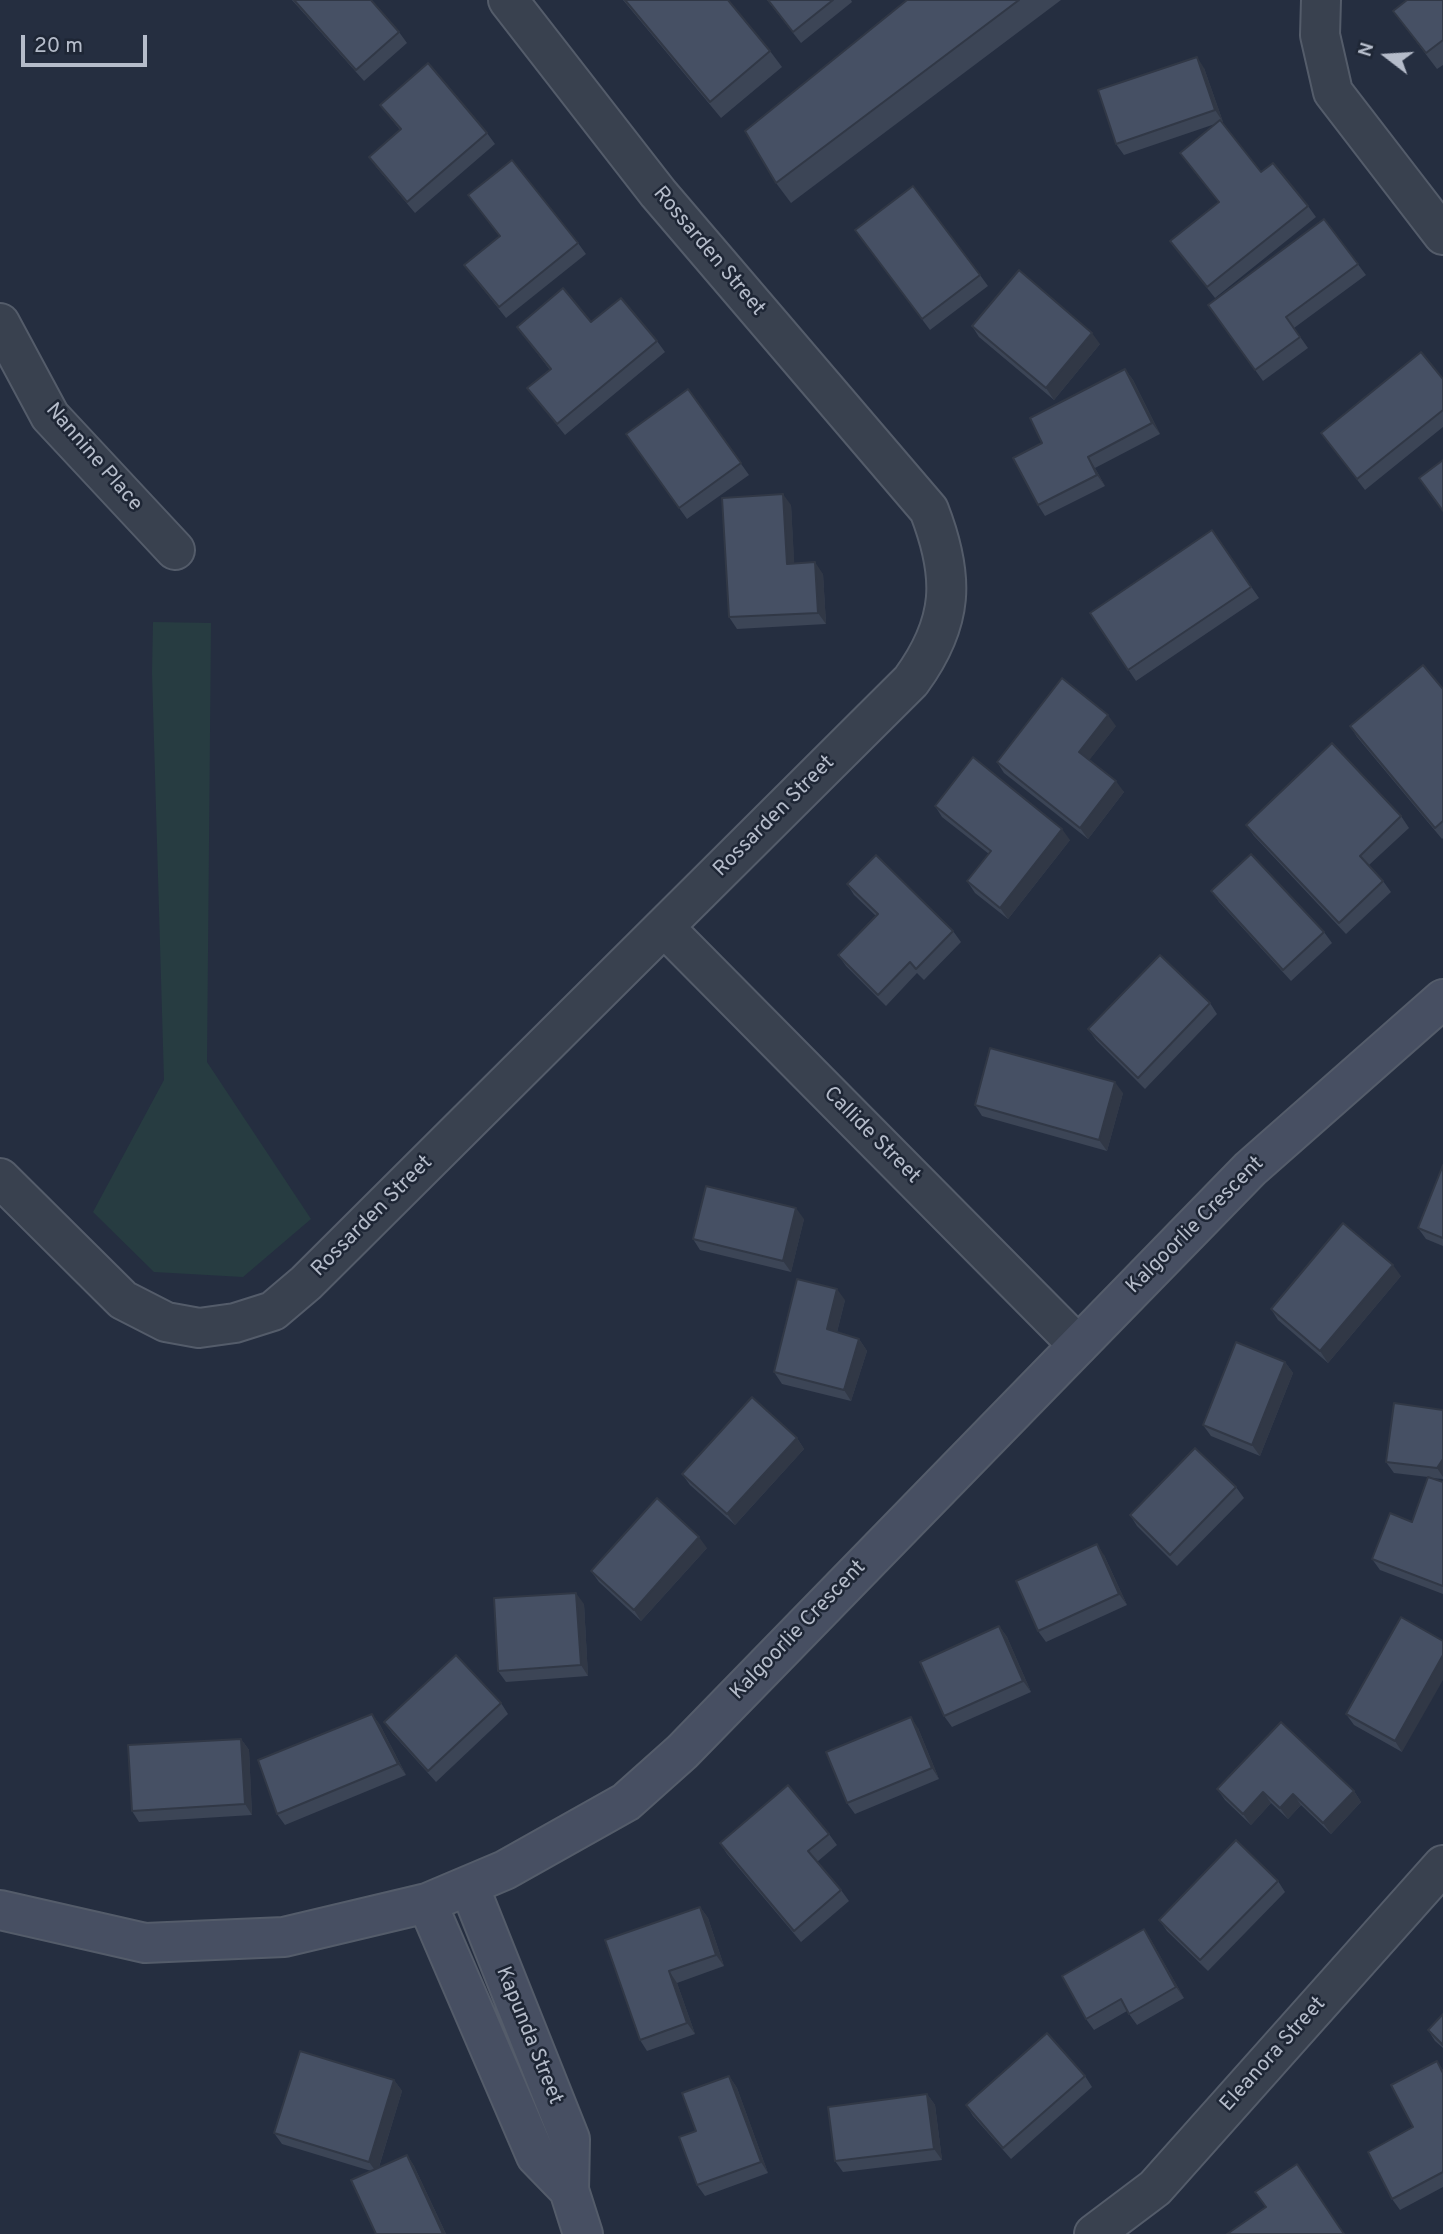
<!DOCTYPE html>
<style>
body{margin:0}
#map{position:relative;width:1443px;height:2234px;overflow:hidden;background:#252e40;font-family:Overpass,sans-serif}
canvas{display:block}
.north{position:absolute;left:1352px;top:21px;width:70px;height:70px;-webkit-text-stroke:5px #1e2635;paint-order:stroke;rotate:287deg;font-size:19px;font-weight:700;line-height:28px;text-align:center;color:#b5bcca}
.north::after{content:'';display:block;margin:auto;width:24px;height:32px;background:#b5bcca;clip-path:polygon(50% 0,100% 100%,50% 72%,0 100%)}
.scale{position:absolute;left:21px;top:35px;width:126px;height:32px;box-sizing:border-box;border:4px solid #b5bcca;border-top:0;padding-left:9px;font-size:21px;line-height:24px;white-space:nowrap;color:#b5bcca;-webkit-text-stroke:5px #1e2635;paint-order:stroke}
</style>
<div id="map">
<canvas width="1443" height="2234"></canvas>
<div class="north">N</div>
<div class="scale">20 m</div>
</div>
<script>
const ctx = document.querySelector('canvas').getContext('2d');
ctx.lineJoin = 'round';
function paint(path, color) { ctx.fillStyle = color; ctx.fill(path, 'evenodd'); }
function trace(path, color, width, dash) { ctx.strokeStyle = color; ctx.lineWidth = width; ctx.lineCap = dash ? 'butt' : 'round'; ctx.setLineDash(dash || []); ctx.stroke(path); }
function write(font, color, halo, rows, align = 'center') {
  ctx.font = font + ' Overpass,sans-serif'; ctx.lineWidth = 5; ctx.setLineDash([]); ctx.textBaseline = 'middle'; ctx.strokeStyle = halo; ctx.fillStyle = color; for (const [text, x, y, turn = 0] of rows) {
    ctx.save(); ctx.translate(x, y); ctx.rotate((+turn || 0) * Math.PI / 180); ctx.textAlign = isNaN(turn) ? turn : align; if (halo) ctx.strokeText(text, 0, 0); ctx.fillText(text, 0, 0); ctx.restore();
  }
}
paint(new Path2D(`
 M153,622l58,1 -4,439 104,157 -68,58 -89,-5 -61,-60 71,-132 -12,-407z`), '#273c41');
const street = new Path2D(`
 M1321,0l-1,35 13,57 110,143
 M0,323l50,93 125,134
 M664,927l414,418
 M0,1178l123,122 43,22 33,6 36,-5 38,-12 33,-28 605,-602c43,-59 44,-104 18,-171l-271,-317 -150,-193
 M1094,2234l61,-46 288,-323`);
const secondary = new Path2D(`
 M469,1886l101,253 -1,51 14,44
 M427,1903l109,253 33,34
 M0,1910l145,33 139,-6 143,-34 78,-33 121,-68 56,-50 568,-583 193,-170`);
trace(street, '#545c6a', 42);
trace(secondary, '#545c6a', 42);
trace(street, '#39414f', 38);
trace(secondary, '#474f62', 38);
paint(new Path2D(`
 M292,0h79l28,32 8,11 -43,38z
 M623,0h105l42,51 12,16 -61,51z
 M767,0h84l1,2 -51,41z
 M907,0h154l-270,203 -15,-20z
 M1443,0v65l-6,4 -44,-58z
 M1204,68l19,54h-2l40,50 47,34 8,11 -101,81 -45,-57 49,-39 -39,-49 35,-29 -91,31 -8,-11z
 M380,105l107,28 8,11 -80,69 -38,-45 -8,-11 31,-27z
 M468,195l110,48 8,11 -80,64 -42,-53 36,-28z
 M1324,219l42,56 -72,53 14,20 -45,33 -55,-76z
 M863,241l117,34 8,11 -58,44z
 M591,322l66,19 8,11 -100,83 -38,-47 23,-18 -33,-43z
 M972,326l128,18 -46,56 -75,-63z
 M1125,369l8,11 27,54 -65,34 10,18 -60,30 -7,-11 4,-62z
 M1443,379v48l-78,63 -44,-57z
 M688,389l61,86 -62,44 -61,-85z
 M791,505l3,58 29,11 3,50 -89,5 -8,-12z
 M1212,530l47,68 -123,83 -46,-68z
 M1443,689v149l-1,1 -85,-102 -7,-11z
 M1116,726l-27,34 35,32 -36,47 -84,-66 -7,-11z
 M935,806l135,34 -62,79 -33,-26 -8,-12 22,-27 -47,-37z
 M1401,816l8,12 -40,37 14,16 8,11 -45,42 -92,-98 -8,-11z
 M847,884l106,47 8,11 -37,38 -7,-7 -31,33 -40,-40 -8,-11 38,-39 -22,-21z
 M1211,891l113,41 8,11 -41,38 -72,-79z
 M1210,1003l7,11 -72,75 -49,-49 -8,-11z
 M1123,1093l-16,58 -125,-35 -7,-11z
 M1443,1165v81l-17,-7 -8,-11z
 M804,1219l-13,53 -91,-22 -7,-11z
 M1401,1276l-73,87 -50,-43 -7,-11z
 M845,1300l-8,32 22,7 8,12 -16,50 -69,-17 -8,-12z
 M1285,1362l8,11 -33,83 -49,-20 -8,-11z
 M1443,1410v69l-12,-1 12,4v112l-63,-24 -8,-11 40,-37 16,-45 -34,-4 -8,-11z
 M797,1438l7,11 -69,76 -45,-40 -8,-11z
 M1236,1487l8,11 -67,68 -40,-40 -7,-11z
 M707,1548l-66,73 -42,-39 -8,-11z
 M1104,1555l23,50 -81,37 -8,-11z
 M584,1604l4,72 -82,6 -8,-11z
 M1401,1617l1,135 -48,-27 -8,-11z
 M999,1626l8,11 24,55 -79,35 -8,-11z
 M501,1703l7,11 -72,68 -44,-49 -8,-11z
 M372,1714l8,11 26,50 -121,50 -8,-11z
 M918,1728l21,51 -84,35 -8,-11z
 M241,1739l8,11 3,65 -113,7 -7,-11z
 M1217,1789l137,2 7,11 -30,32 -30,-29 -13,14 -17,-16 -20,22 -26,-25z
 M829,1834l8,11 -20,17 24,28 8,11 -48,41 -74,-88 -7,-11z
 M1278,1881l7,11 -77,79 -41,-40 -8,-11z
 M700,1907l8,11 16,48 -47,17 18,51 -48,17 -7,-11 -35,-100z
 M1144,1929l7,11 33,58 -47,27 -10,-14 -33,19 -8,-11z
 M1443,2014v34l-8,-7 -7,-11z
 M1437,2061l6,9v117l-43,23 -8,-11 21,-72z
 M729,2076l8,12 31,85 -63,23 -8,-11 -1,-54z
 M1085,2076l7,11 -81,72 -38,-43 -7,-11z
 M394,2080l8,11 -23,76 28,-12 7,11 32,68h-70l-5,-63 -89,-27 -8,-11z
 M927,2094l8,11 7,55 -99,12 -8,-11z`), '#3c4556');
paint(new Path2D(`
 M1197,57l7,11 19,54 -8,-12z
 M1092,333l8,11 -46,56 -8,-12z
 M1125,369l8,11 27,54 -8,-11z
 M1088,457l7,11 10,18 -8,-11z
 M783,494l8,11 4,70 -8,-11z
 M815,562l8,12 3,50 -8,-11z
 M1108,715l8,11 -29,37 -8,-11z
 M1116,781l8,11 -36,47 -8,-11z
 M1062,829l8,11 -62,79 -8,-11z
 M1115,1082l8,11 -16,58 -8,-11z
 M796,1208l8,11 -13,53 -8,-11z
 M1393,1265l8,11 -73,87 -8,-12z
 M837,1289l8,11 -10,40 -8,-11z
 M859,1339l8,12 -16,50 -7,-11z
 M1285,1362l8,11 -33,83 -8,-11z
 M797,1438l7,11 -69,76 -8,-11z
 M1443,1459v18l-6,-9z
 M699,1537l8,11 -66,73 -7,-11z
 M1097,1544l7,11 23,50 -8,-11z
 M576,1593l8,11 4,72 -7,-11z
 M999,1626l8,11 24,55 -8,-11z
 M1443,1655v25l-41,72 -7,-11z
 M372,1714l8,11 26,50 -8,-11z
 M911,1717l7,11 21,51 -7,-11z
 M241,1739l8,11 3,65 -7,-11z
 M1354,1791l7,11 -30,32 -8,-11z
 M1263,1792l8,11 -20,22 -8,-11z
 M1293,1794l8,11 -13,14 -8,-11z
 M700,1907l8,11 16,48 -8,-11z
 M1144,1929l7,11 33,58 -8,-11z
 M669,1971l8,12 18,51 -8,-11z
 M729,2076l8,12 31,85 -7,-11z
 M394,2080l8,11 -25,82 -8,-11z
 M927,2094l8,11 7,55 -8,-11z
 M407,2155l7,11 32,68h-3z`), '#313846');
const building = new Path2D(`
 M294,0h77l28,32 -43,38z
 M625,0h103l42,51 -60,51z
 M768,0h65l-40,32z
 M907,0h112l-243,183 -31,-52z
 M1407,0h36v40l-17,13 -33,-42z
 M1197,57l18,53 -99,34 -18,-54z
 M428,63l59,70 -80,69 -38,-45 32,-28 -21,-24z
 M1220,120l41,52 12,-9 35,43 -101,81 -37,-46 49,-39 -39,-49z
 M512,160l66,83 -79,64 -35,-42 36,-29 -32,-41z
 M913,186l67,89 -58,44 -67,-89z
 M1324,219l34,45 -72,53 14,20 -45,33 -47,-65z
 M1019,270l73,63 -46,55 -74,-62z
 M563,288l28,34 30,-24 36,43 -100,83 -30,-36 24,-19 -34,-42z
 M1421,352l22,27v31l-86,69 -36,-46z
 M1125,369l27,54 -64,34 9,18 -59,30 -25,-47 29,-15 -12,-25z
 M688,389l53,74 -62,45 -53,-74z
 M1443,460v51l-24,-33z
 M783,494l4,70 28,-2 3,51 -89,4 -7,-119z
 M1212,530l39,57 -123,83 -38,-57z
 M1423,665l20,24v132l-8,7 -85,-102z
 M1062,678l46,37 -29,37 37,29 -36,47 -83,-66z
 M1332,743l69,73 -41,40 23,25 -44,42 -93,-98z
 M973,757l89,72 -62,79 -33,-27 24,-30 -56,-45z
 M1251,854l73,78 -41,38 -72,-79z
 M876,855l77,76 -37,38 -6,-7 -32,33 -40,-40 40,-41 -31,-30z
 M1160,955l50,48 -72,75 -50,-49z
 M990,1048l125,34 -16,58 -124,-35z
 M1443,1165v73l-25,-10z
 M706,1186l90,22 -13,53 -90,-22z
 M1343,1223l50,42 -73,86 -49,-42z
 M797,1279l40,10 -10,40 32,10 -15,51 -70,-18z
 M1236,1342l49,20 -33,83 -49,-20z
 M752,1397l45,41 -70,76 -45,-40z
 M1394,1403l49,7v49l-6,9 -51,-6z
 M1195,1448l41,39 -66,68 -40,-40z
 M1428,1477l15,5v104l-71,-27 18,-46 22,9z
 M657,1498l42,39 -65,73 -43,-39z
 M1097,1544l22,50 -81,37 -22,-50z
 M576,1593l5,72 -83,6 -4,-73z
 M1401,1617l42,24v14l-48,86 -49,-27z
 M999,1626l24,55 -79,35 -24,-54z
 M456,1655l45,48 -73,68 -44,-49z
 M372,1714l26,50 -121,50 -19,-54z
 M911,1717l21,51 -85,35 -21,-51z
 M1281,1722l73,69 -31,32 -30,-29 -13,14 -17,-16 -20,22 -26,-25z
 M241,1739l4,65 -113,7 -4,-66z
 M788,1785l41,49 -21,17 33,39 -47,41 -74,-88z
 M1236,1840l42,41 -78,79 -41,-40z
 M700,1907l16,48 -47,16 18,52 -47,17 -35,-100z
 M1144,1929l32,58 -47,27 -8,-15 -35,20 -24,-43z
 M1443,2014v31l-15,-15z
 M1047,2033l38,43 -82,72 -37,-43z
 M300,2051l94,29 -25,82 -95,-29z
 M1437,2061l6,12v99l-51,27 -24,-47 45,-25 -22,-42z
 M729,2076l32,86 -64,23 -18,-48 17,-6 -14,-38z
 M927,2094l7,55 -99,12 -7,-54z
 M407,2155l36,79h-67l-25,-54z
 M1297,2164l47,70h-117l39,-27 -11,-15z`);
paint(building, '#465064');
trace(building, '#313846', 2);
write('21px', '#b5bcca', '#1e2635', [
 ["Rossarden Street",708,252,50],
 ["Nannine Place",93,458,49],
 ["Rossarden Street",775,817,-45],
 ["Callide Street",871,1136,45],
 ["Rossarden Street",373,1217,-45],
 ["Kalgoorlie Crescent",1196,1226,-45],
 ["Kalgoorlie Crescent",799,1631,-46],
 ["Kapunda Street",528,2036,68],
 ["Eleanora Street",1274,2055,-48]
]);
</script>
